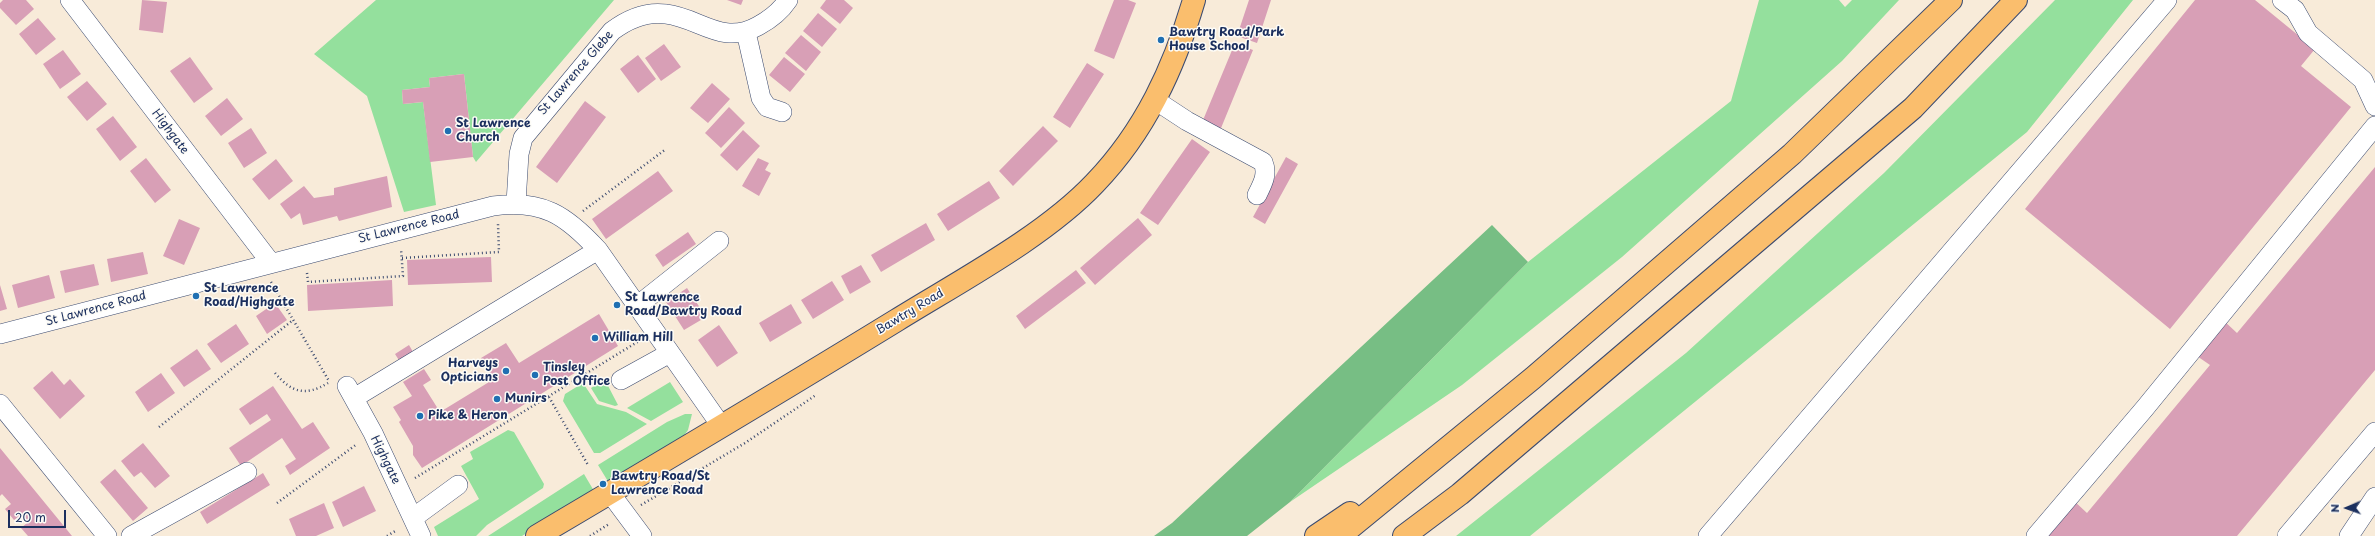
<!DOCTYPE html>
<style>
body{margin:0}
#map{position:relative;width:2375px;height:536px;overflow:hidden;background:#f8ebd9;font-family:"Playpen Sans",sans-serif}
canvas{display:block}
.north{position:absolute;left:2327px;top:488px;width:40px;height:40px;-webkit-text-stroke:3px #fdfcf7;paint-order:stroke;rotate:268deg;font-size:11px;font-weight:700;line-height:16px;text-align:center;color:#1b2f5e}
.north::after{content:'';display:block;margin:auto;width:14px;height:18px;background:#1b2f5e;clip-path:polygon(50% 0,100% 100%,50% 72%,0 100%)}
.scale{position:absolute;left:8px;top:510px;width:58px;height:18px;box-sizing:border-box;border:2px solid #1b2f5e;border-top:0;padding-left:5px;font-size:12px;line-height:14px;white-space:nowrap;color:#1b2f5e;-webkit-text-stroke:3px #fdfcf7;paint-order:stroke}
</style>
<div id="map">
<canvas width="2375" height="536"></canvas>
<div class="north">N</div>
<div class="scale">20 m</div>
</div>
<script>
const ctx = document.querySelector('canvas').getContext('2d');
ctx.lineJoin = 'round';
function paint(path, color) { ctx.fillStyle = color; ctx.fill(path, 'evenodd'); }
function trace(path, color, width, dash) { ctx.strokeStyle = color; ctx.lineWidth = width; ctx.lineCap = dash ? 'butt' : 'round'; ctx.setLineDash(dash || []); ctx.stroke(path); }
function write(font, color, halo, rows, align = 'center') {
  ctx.font = font + ' "Playpen Sans",sans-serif'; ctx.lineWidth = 3; ctx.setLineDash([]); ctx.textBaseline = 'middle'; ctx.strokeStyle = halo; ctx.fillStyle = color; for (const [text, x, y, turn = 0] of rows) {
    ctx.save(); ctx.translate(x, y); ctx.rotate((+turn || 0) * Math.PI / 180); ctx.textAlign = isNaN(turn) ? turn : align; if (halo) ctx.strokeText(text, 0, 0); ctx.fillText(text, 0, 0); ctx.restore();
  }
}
paint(new Path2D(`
 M376,0h238l-138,162 -3,-5 -9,-83 -35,4 1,9 -28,3 1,14 20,-2 13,103 -32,7 -37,-116 -53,-42z
 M1759,0h80l6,7 7,-7h47l-57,61 -220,196 -160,128 -172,117 238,-240 203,-161z
 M2055,0h78l-106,132 -497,404h-74l230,-183 198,-180z
 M605,380l13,25 -3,1 -16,-5 -8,-13z
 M670,382l13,20 -32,19 -24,-13z
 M583,383l14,21 29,8 21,12 -47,29h-6l-31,-52 2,-7z
 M685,414h7l-4,16 -5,7 -74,46 -11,-18 69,-43z
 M508,430l6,2 30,52 -1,4 -56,37 -11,11h-38l-4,-9 45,-28 -18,-33 12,-7 -3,-7z
 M584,474l10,17 -72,45h-34z`), '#94e09d');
paint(new Path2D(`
 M1492,225l36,37 -238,240 -43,34h-93l18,-13z`), '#77be84');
paint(new Path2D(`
 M3,0h23l8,9 -18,16 -16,-17v-5z
 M142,0l25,2 -4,31 -24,-3z
 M727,0h16l-2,5z
 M826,0h18l9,8 -13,16 -20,-16z
 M1114,0h14l8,3 -22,56 -20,-8z
 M1249,0h22l-14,43 -20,-7z
 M2195,0h60l60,49 -14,17 50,41 -181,222 -145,-120z
 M818,13l19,16 -15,18 -19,-16z
 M38,18l18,21 -20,16 -17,-21z
 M801,35l20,17 -15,19 -21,-18z
 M1235,43l18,7 -34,83 -18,-8z
 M664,44l17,23 -20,14 -16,-23z
 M63,50l18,24 -21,15 -17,-25z
 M638,55l18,24 -18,14 -18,-24z
 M190,57l23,32 -19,14 -24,-32z
 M784,57l21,17 -15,18 -21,-17z
 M1087,63l17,11 -34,54 -17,-11z
 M464,74l9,83 -43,5 -7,-60 -20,2 -1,-14 28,-3 -1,-9z
 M87,81l20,23 -20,17 -20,-24z
 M712,83l18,16 -22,24 -18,-15z
 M227,98l16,21 -22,17 -16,-20z
 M585,101l21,16 -49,66 -21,-16z
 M729,107l16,16 -24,25 -16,-15z
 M113,116l24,31 -17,14 -24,-32z
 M1043,126l15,15 -45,45 -14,-15z
 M251,128l16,25 -23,15 -16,-25z
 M743,130l17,16 -23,25 -17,-16z
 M1192,139l18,13 -52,73 -18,-12z
 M1286,157l12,7 -33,60 -12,-7z
 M146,158l25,32 -16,13 -25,-32z
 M758,158l11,5 -4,7 6,3 -12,23 -17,-10z
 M276,159l17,22 -24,19 -17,-21z
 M2375,167v203l-138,166h-197l32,-37 15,14 123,-148 -16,-11 28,-35 15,14z
 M658,171l15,20 -67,48 -14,-20z
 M387,176l5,31 -53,14 -2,-5 -34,9 -3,-12 -9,6 -11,-15 24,-18 10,12 20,-3v-7z
 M989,181l11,17 -52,33 -11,-17z
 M1138,218l14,17 -57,50 -15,-17z
 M179,219l21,9 -16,37 -21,-9z
 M926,223l9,17 -54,32 -10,-17z
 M688,232l8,12 -33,23 -8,-12z
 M143,252l5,22 -37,8 -4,-23z
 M491,257l1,25 -84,3 -1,-25z
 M94,264l5,21 -34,8 -5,-22z
 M861,265l10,17 -21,12 -9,-18z
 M1076,270l10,13 -61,46 -9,-13z
 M49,275l6,23 -37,10 -6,-23z
 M392,280l1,26 -85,5 -1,-26z
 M832,281l12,19 -31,19 -12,-19z
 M0,285l7,24 -7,2z
 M687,288l19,29 -22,13 -18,-28z
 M275,303l12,17 -20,14 -11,-18z
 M791,304l11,19 -32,19 -11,-19z
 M599,314l19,32 -196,122 -9,-13v-9l-14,-24 2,-2 -8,-13 19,-11 -9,-14 21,-13 7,11 -8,5 17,27 54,-33 -13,-21 25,-15 13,20z
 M236,324l13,20 -28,19 -14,-19z
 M719,325l19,28 -21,14 -19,-27z
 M409,345l7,12 -14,8 -7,-11z
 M197,349l14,20 -27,18 -14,-19z
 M52,371l12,14 6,-6 15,17 -25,23 -27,-31z
 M161,373l14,20 -27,19 -13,-20z
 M273,386l29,43 11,-7 17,26 -40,27 -5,-9 11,-7 -14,-21 -41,28 -12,-18 42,-28 -4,-6 -17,11 -11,-16z
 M143,443l27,33 -15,12 -14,-16 -7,5 -13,-16z
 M0,448l72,88h-44l-7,-8 6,-5 -6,-8 -7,5 -9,-11 6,-5 -9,-10 -2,2z
 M115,469l33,39 -15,13 -33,-39z
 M263,473l7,12 -63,39 -7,-12z
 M364,486l12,25 -33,16 -11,-25z
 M324,503l10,25 -18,8h-20l-7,-17z`), '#d89fb6');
const minor = new Path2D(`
 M70,0l201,263
 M2282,0l13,10 13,23 55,47 12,26
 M746,32l15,66 6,9 15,5
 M1155,100l32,21 76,41c5,12 0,21 -6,33
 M516,203l3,-49 4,-16 89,-107c16,-12 33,-20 54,-17 34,4 56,32 92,12 13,-7 22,-14 30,-26
 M637,306l82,-65
 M0,334l493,-128c49,-7 73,9 105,44l124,177
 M621,380l49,-27
 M347,386l26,47 48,103
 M354,398l244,-148
 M0,404l107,132
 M610,493l32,43
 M413,518l45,-33
 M131,536l116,-64
 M1708,536l459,-536
 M2036,536l109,-128 230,-282
 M2287,536l88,-104
 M2349,536l26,-39`);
const major = new Path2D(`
 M537,536c120,-71 241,-143 360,-216 63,-39 148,-84 198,-137 50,-52 79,-115 99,-183`);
const highway = new Path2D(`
 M1316,536l34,-23
 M1340,536l193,-158 259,-224 159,-154
 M1404,536l56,-42 453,-386 103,-108`);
trace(minor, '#3c4b70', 20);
trace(major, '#3c4b70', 24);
trace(highway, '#3c4b70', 24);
trace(new Path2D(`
 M583,211l83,-62
 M402,258l97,-6 -1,-28
 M307,273l1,9 95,-6 -2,-27
 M271,282l58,99
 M275,373c16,19 30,24 53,10
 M549,397l39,68
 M159,427l134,-107
 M415,478l224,-137
 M277,503l80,-59
 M641,505l104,-62 71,-48
 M387,536l10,-6
 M590,536l19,-12`), '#3c4b70', 2.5, [1, 3]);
trace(minor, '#fff', 19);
trace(major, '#fabe6d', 22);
trace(highway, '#fabe6d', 22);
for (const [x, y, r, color] of [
 [1161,40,4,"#1f6fb2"],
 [448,131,4,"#1f6fb2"],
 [196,296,4,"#1f6fb2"],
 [617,305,4,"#1f6fb2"],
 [595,338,4,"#1f6fb2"],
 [506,371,4,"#1f6fb2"],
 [535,375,4,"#1f6fb2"],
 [497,399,4,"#1f6fb2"],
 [420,416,4,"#1f6fb2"],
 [603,484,4,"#1f6fb2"]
]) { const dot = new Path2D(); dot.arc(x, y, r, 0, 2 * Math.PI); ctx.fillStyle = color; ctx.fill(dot); trace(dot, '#fdfcf7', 1.5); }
write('bold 12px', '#1b2f5e', '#fdfcf7', [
 ["Bawtry Road/Park",1169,33],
 ["House School",1169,47],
 ["St Lawrence",456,124],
 ["Church",456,138],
 ["St Lawrence",204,289],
 ["Road/Highgate",204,303],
 ["St Lawrence",625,298],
 ["Road/Bawtry Road",625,312],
 ["William Hill",603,338],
 ["Harveys",498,364,"right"],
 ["Opticians",498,378,"right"],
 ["Tinsley",543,368],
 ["Post Office",543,382],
 ["Munirs",505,399],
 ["Pike & Heron",428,416],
 ["Bawtry Road/St",611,477],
 ["Lawrence Road",611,491]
], 'left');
write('12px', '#1b2f5e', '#fdfcf7', [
 ["St Lawrence Glebe",576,73,-49],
 ["Highgate",170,132,53],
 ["St Lawrence Road",409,227,-14],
 ["St Lawrence Road",96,309,-15],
 ["Bawtry Road",910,312,-31],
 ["Highgate",385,460,64]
]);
</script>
